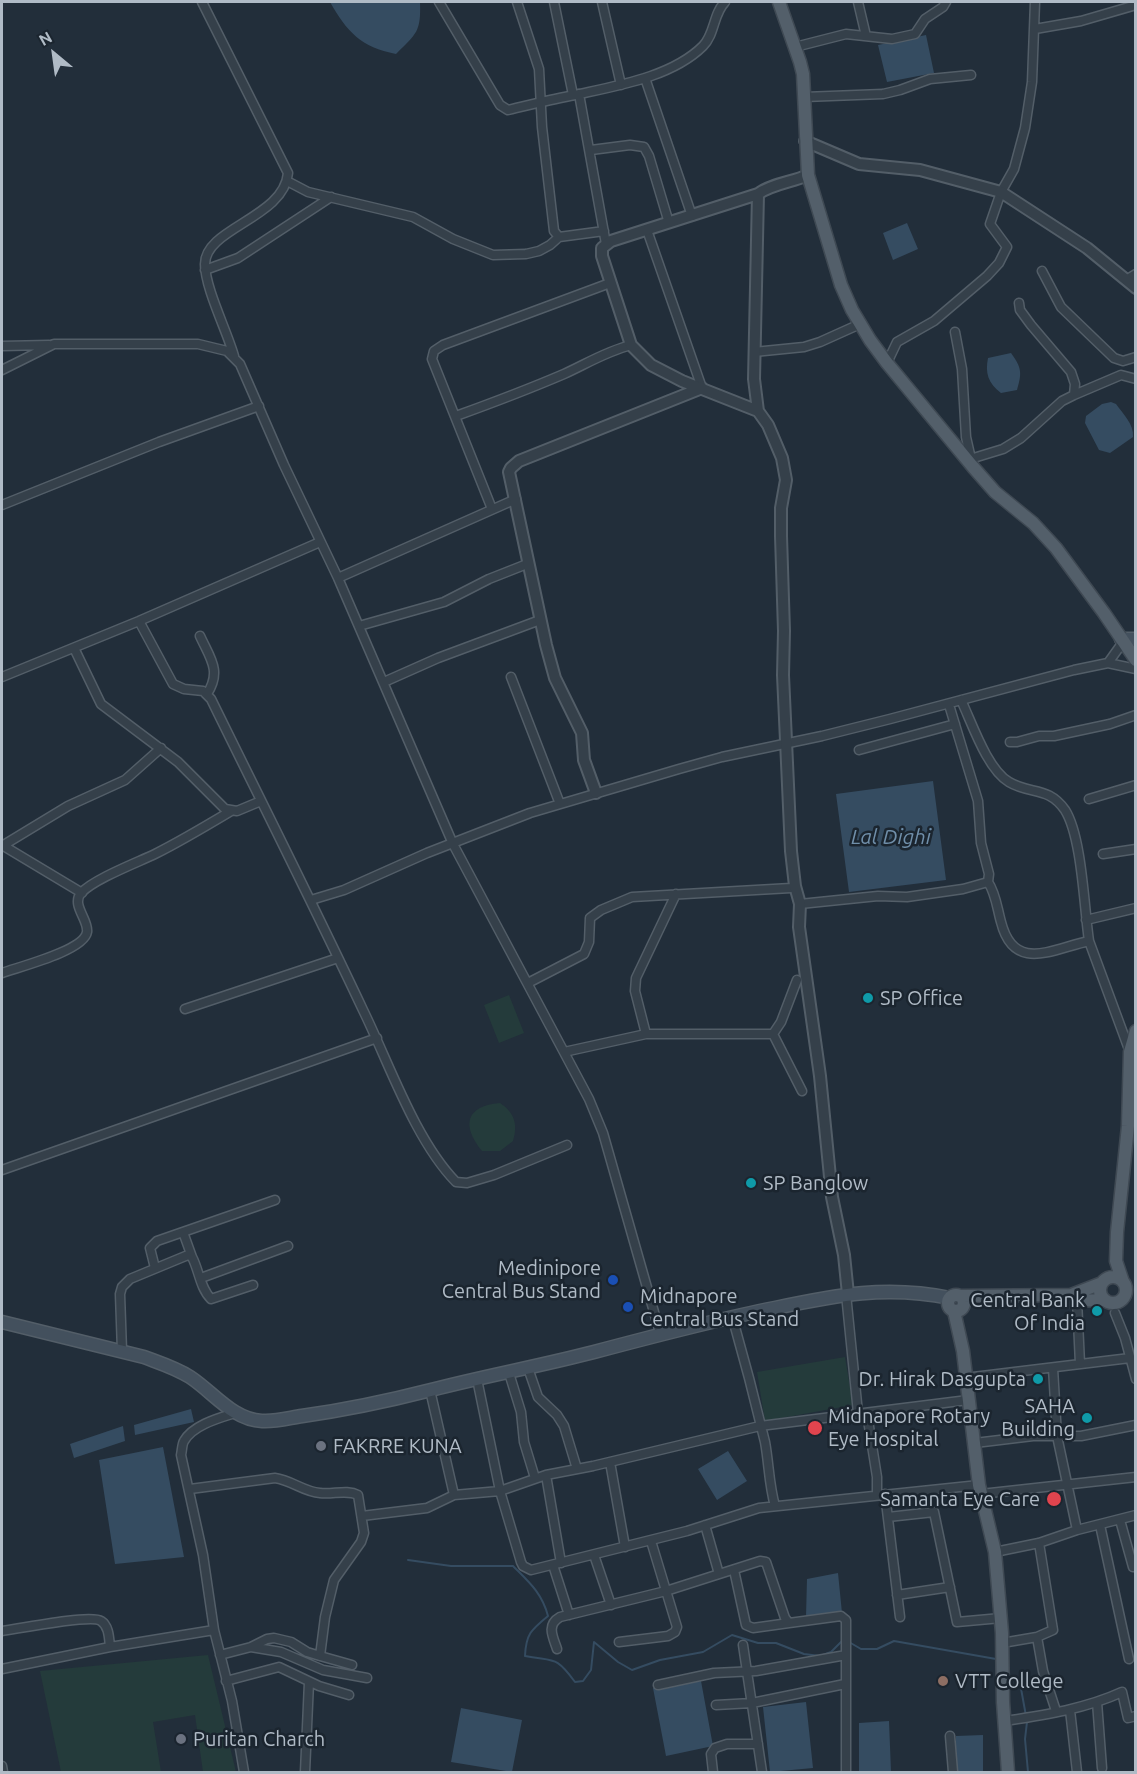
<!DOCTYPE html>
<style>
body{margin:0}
#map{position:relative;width:1137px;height:1774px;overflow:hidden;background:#222e3a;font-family:Ubuntu,sans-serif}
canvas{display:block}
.frame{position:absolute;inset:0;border:3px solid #b0bbc6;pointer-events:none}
.north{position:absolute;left:24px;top:24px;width:60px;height:60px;-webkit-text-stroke:4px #1b252f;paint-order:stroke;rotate:331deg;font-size:16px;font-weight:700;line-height:24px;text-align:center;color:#b0bbc6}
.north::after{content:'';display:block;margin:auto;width:21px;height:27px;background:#b0bbc6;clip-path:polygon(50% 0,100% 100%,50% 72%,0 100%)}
</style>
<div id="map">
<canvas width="1137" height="1774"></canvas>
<div class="frame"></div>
<div class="north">N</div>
</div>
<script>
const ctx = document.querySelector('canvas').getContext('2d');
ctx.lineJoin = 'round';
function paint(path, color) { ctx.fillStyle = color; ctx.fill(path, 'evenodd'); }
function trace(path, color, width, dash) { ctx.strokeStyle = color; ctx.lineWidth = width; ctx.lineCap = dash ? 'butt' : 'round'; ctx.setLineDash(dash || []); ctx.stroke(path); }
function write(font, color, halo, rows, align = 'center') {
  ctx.font = font + ' Ubuntu,sans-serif'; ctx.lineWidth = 5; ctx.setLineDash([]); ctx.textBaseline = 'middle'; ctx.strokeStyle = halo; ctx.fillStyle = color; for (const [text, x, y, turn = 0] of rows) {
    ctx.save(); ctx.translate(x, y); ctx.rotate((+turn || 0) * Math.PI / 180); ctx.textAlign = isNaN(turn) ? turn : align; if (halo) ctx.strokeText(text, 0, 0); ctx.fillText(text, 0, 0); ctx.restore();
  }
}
paint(new Path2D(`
 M509,995l15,38 -25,10 -15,-38z
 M500,1103c15,10 18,22 13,38l-13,10h-18c-21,-26 -16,-45 18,-48z
 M845,1357l8,48 -88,16 -8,-49z
 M208,1655l28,117h-33l-8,-57 -42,7 8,50h-100l-21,-101z`), '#243b3b');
paint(new Path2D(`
 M330,2h90c1,30 -3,31 -24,52 -35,-7 -49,-22 -66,-52z
 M926,35l8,38 -47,9 -9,-37z
 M907,223l11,26 -25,11 -10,-27z
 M1011,353c11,15 11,20 6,37l-16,3c-13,-10 -16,-20 -13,-35z
 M1111,402l5,2c7,10 18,20 17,33l-23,16 -11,-3 -14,-27 1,-7 16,-12z
 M933,781l13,99 -97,12 -13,-98z
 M191,1409l3,13 -59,13 -1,-10z
 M123,1426l2,15 -51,17 -4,-14z
 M163,1447l21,110 -69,7 -16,-104z
 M728,1451l19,30 -30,19 -19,-31z
 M838,1573l4,40 -36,4 1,-38z
 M701,1681l12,65 -47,10 -13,-68z
 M806,1702l7,66 -43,4 -7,-65z
 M461,1708l61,12 -10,52 -61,-10z
 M889,1721l2,51h-32v-49z
 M983,1735v37h-27v-36z`), '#354c61');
trace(new Path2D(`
 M408,1560l43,6h62c16,16 29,27 35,50 -17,14 -22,18 -23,40 30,6 30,-1 50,26l8,-1 8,-11 3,-28 24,20 14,8 28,-10 43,-8 29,-17 26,8h18l28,11 16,2 11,-4 13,-13
 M849,1642l12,7h16l17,-8 102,18
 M1020,1683l6,33
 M1027,1722l-2,17 3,33`), '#354c61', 2);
const minor = new Path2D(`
 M202,2l86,171c-4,45 -83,55 -83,91 0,24 22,67 29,92
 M439,2l61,103 8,5c22,-5 44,-11 67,-15 41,-9 97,-18 128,-49 12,-12 10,-32 22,-44
 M517,2l22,67 3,58 12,104 5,6 45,-6
 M554,2l19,93
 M602,2l19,83
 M858,2l8,34
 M1035,29l46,-8 55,-16
 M795,47l51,-13 46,5 23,-5 10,-15 18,-12 3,-5
 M645,78l47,138
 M579,94l27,150
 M804,97l79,-3 17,-4 30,-11 41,-4
 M591,150l39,-5 14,2 5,9 20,67
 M287,181l21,11 105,25 40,22 40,16 33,-1 13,-3 11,-6 9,-8
 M647,230l55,158
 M205,270l33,-12 93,-61
 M1042,271l19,36 53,51 9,3 13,-4
 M1126,280l10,-6
 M1019,303l1,7 11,15 40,47 4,12 -1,11
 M955,332l7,37 4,68 5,22
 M2,346l47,-1
 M754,352l50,-5 16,-5 40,-18
 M887,363l10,-21 37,-21 53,-45 12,-13 8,-16 -17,-23 11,-32 13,-23 11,-41 7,-46 3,-80
 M2,370l52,-26h144l29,7 13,13 44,101 54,113 115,266 136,255 14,34 57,200
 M456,416c36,-13 73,-27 108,-42 22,-10 43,-23 67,-29
 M967,460l36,-11 18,-11 41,-37 12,-6 47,-20 15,4
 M2,505l157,-63 100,-36
 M492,509l-60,-150 2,-8 9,-6 167,-62
 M338,578l178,-79
 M139,621l34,63 11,5 19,2 8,8c51,104 103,207 152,311 26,53 52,130 93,172l11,1 27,-8 73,-30
 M359,626l85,-24 45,-23 38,-15
 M200,636c10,22 22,35 7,58
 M74,648l27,56 77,58 47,47 12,2 24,-10
 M1108,663l15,-21
 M2,677l137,-56 181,-79
 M511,677l49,127
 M384,682l54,-24 102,-38
 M961,700c11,23 26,69 48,82 22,13 39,4 56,28 17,27 19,97 24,131
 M1010,742h7l22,-6h15l56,-12 26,-9
 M859,750l96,-26
 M1089,799l47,-14
 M2,845l80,48
 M2,846l66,-40 57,-26 36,-32
 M1103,854l33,-5
 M988,882c8,12 9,26 13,40 13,51 51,27 88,19l41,111
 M311,900l33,-10 83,-37 103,-40 149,-44 43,-12 100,-21 68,-17 184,-49 34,-7 28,6
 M800,904l78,-8 29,1 56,-8 25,-7 1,-8 -8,-31 -3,-42 -28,-93
 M1086,920l50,-12
 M2,973c16,-6 82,-22 85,-41 2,-12 -16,-27 -6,-39 13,-14 55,-30 74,-39 26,-13 51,-28 76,-43
 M528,983l56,-29 5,-12 1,-24 11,-8 31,-13 159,-9 4,-2
 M185,1009l153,-51
 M646,1034h127l8,-12 16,-42
 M773,1034l29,57
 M564,1052l82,-18 -11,-43 1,-13 40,-84
 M2,1170l375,-132
 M183,1232l9,25
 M155,1268l-5,-20 7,-7 118,-41
 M201,1278l87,-32
 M846,1294l12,119
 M1077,1300l3,64
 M1115,1313l10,25 11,41
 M732,1316c12,42 23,84 33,126 4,22 4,43 10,64
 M122,1351l-2,-57 2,-7 8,-8 58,-24 4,2c7,13 8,31 19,42l42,-14
 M528,1368l10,29 19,18 7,11 13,43
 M1053,1368l4,68 20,94
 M509,1373l12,39 3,30 11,36
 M965,1378l165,-20
 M477,1379l23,112 21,71 2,4 8,4 156,-39 72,-23 220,-23
 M430,1390l24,105
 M235,1413c-16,5 -42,12 -51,28 -2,3 -2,10 -3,14l22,100 11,75 18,71 12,71
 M867,1414l10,63v18
 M975,1443l58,-7h48l55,-11
 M610,1462l15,85
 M546,1475l15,88
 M190,1489l85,-11c16,2 29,14 45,15 12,2 27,-4 38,2l6,38 -3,9 -27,38 -9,37 -5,39
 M885,1494l15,123
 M981,1494l155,-17
 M362,1516l65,-8 27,-13 46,-4 46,-16 47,-9 167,-40 208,-26
 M888,1517l46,-5 23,110 44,-4
 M1120,1520l13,47
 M705,1525l14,49
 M1100,1525l29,134
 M995,1552l44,-9 38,-13 59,-15
 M594,1555l17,50
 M553,1565l16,50
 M734,1570l12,55 7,3 36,-5
 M897,1595l53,-8
 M2,1631c15,-2 89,-17 99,-10 8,5 8,17 9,26
 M1037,1637l6,34 13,40
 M619,1642l49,-6 7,-4 2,-5 -26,-86
 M1002,1643l35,-6 16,-7 -14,-87
 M743,1645l19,127
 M251,1647l30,5 42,18 44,8
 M557,1649c-4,-12 -11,-24 3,-32l106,-26 94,-30 6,1 19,56 4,5 52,-7 5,4v152
 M220,1655l31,-8 16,-8 7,-1 17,4 16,10 13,4 32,9
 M2,1669l108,-22 104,-17
 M226,1681l53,-14 40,19 30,9
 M658,1685l56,-12 42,-2 90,-16
 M1097,1702l5,66
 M716,1705l36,-2 93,-19
 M1070,1710l7,62
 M1005,1721c39,-6 80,-12 117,-29l6,26 8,-2
 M950,1736l3,36
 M2,1766l1,6
 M305,1772l4,-90
 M713,1772l-2,-18 4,-6 12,-4h31`);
const tertiary = new Path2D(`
 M805,141l54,23 61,6 81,22 86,56 49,40
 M808,175c-15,7 -37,9 -50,19l-4,185 4,32 10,14 14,33 4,22 -5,28v28l3,95 -1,44 8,176 4,35 5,18 -1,23 21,149 12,121 12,58 4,39
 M758,411l-76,-30 -31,-16 -20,-20 -29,-89v-8l9,-7 147,-47
 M596,793l-12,-33 -2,-27 -27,-55 -9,-33 -37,-173 2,-4 8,-7 183,-73`);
const secondary = new Path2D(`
 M1121,639h15
 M2,1322l142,35c16,6 32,11 46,20 23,15 43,43 72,44 13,1 27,-3 40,-5 43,-6 86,-15 129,-26 54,-14 109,-24 163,-38 60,-16 120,-32 181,-44 62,-13 111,-23 175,-10`);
const primary = new Path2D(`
 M779,2l21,60 3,12 5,101 33,110 11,25 18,30 17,23 86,104 22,25 38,31 23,25 48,65 32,47
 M1100 1290a13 13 0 1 1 26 0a13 13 0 1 1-26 0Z
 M1123,1282l-7,-21 1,-29 11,-106 2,-74 6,-21
 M948 1303a8 8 0 1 1 16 0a8 8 0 1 1-16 0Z
 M961,1296l110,-1 31,-12
 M1064,1301l41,-1
 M954,1311l9,40 16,134 16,67 7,81 1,69 5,70`);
trace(minor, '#535e68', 11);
trace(tertiary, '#535e68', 14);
trace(secondary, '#535e68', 15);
trace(primary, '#3f4953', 15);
trace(minor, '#35404a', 8);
trace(tertiary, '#35404a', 10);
trace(secondary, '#43505d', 12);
trace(primary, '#535f6a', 12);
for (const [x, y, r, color] of [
 [868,998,6,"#0f9aa8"],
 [751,1183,6,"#0f9aa8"],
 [613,1280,6,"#1a4fb4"],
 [628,1307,6,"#1a4fb4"],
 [1097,1311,6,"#0f9aa8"],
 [1038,1379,6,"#0f9aa8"],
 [1087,1418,6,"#0f9aa8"],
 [815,1428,8,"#e0444e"],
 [321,1446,6,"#6b7280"],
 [1054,1499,8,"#e0444e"],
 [943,1681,6,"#8d6e63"],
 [181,1739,6,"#6b7280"]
]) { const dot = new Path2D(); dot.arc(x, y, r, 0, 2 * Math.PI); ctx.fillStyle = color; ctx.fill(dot); trace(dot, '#1b252f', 2); }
write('20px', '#b0bbc6', '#1b252f', [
 ["SP Office",880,998],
 ["SP Banglow",763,1183],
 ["Medinipore",601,1268,"right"],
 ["Central Bus Stand",601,1291,"right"],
 ["Midnapore",640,1296],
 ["Central Bus Stand",640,1319],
 ["Central Bank",1085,1300,"right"],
 ["Of India",1085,1323,"right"],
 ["Dr. Hirak Dasgupta",1026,1379,"right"],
 ["SAHA",1075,1406,"right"],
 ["Building",1075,1429,"right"],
 ["Midnapore Rotary",828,1416],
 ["Eye Hospital",828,1439],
 ["FAKRRE KUNA",333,1446],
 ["Samanta Eye Care",1040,1499,"right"],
 ["VTT College",955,1681],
 ["Puritan Charch",193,1739]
], 'left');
write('italic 21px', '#708faa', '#1b252f', [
 ["Lal Dighi",891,837]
]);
</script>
